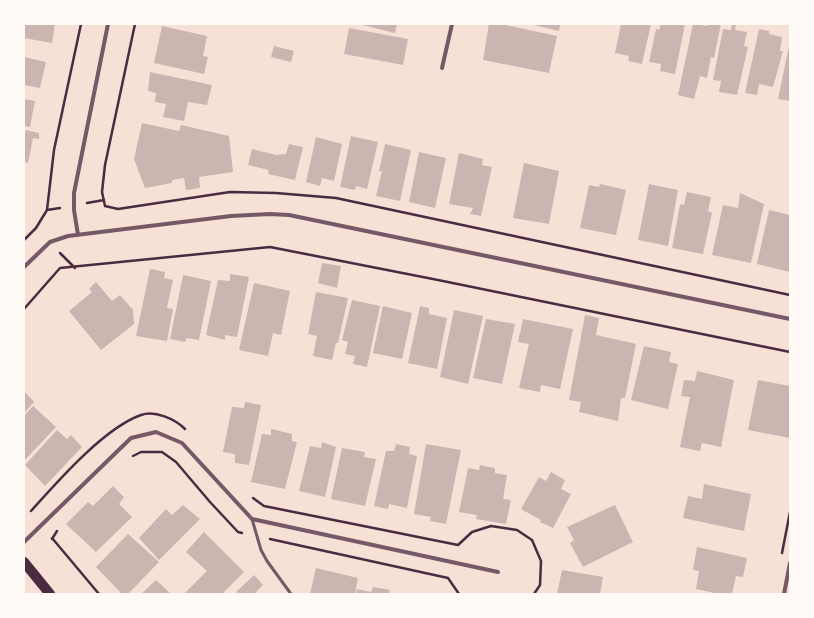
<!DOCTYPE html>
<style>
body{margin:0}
#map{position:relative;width:814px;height:618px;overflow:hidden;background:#f7e1d7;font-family:"Archivo Narrow",sans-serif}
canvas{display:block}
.frame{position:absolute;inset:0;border:25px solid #fffaf5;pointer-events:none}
</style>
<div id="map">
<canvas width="814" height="618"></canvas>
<div class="frame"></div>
</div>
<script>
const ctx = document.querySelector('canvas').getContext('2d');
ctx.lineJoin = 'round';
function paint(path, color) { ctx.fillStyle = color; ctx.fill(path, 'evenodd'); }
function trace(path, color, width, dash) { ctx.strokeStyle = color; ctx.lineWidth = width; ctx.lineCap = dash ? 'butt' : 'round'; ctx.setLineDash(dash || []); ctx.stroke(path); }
paint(new Path2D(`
 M24,24h31l-3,19 -28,-5z
 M358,24h39l-2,9z
 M489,24h12l56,12 -8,37 -66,-13z
 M529,24h31l-1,7z
 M621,24h30l-9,40 -14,-3 1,-5 -14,-3z
 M661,24h24l-10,50 -15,-3 1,-7 -12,-2 7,-33 3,1z
 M693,24l14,2v-2h14l-7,34 -3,-1 -4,21 -7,-2 -6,23 -16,-4z
 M732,24h4l-1,6 12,2 -3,14 4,1 -11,48 -18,-3 2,-11 -8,-1 10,-51 8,1z
 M162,26l45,10 -4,20 5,1 -4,17 -50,-11z
 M349,28l59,11 -5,26 -59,-11z
 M759,29l10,2v3l13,3 -2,14h3l-10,36 -14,-3 -2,11 -12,-2z
 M274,46l20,5 -3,11 -20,-5z
 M789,46h1v55l-12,-2z
 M24,57l22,5 -6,26 -16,-3z
 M150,72l62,13 -5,20 -19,-3 -4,19 -21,-4 3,-13 -11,-2 1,-9 -8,-2z
 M24,99l11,2 -5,26 -6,-1z
 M142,123l37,8 2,-6 48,11 4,36 -34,5 1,11 -14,2 -2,-12 -12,2v3l-27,5 -11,-29z
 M26,130l13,3v6l-6,-1 -5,25 -4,-1v-28z
 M351,136l27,6 -11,47 -11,-3 -1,4 -15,-3z
 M316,137l26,7 -8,37 -12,-3 -2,8 -14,-4z
 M289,144l14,3 -8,33 -27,-6 1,-4 -21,-5 4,-16 24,6 10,-1z
 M385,144l26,6 -11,51 -24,-5 6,-25h-3z
 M419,152l27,6 -11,50 -26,-6z
 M459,153l24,6 -1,6 10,2 -11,49 -11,-2 3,-6 -24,-4z
 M524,163l35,8 -10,53 -36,-6z
 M600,184l26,6 -10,45 -36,-7 9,-43 10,2z
 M649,184l29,6 -10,56 -30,-6z
 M687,192l24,5 -3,14 4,2 -9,41 -31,-6 8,-44 4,1z
 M740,193l24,11 -13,59 -39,-8 11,-50 15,3z
 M769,210l21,5v57l-33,-8z
 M322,263l19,3 -4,22 -19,-5z
 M150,269l15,3 -1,6 9,2 -6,28 6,1 -6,32 -31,-5z
 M230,274l19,3 -12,60 -12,-2v5l-19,-5 12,-55 12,1z
 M183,275l28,6 -12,59 -12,-2 -2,4 -15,-3z
 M96,282l16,19 8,-6 13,15 1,14 -33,26 -32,-39 23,-19 -3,-3z
 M254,283l36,8 -9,44 -8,-2 -5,23 -29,-6z
 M316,292l32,6 -10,45h-2l-4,17 -19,-4 4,-20 -9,-2z
 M352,300l28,6 -13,61 -14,-3 2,-8 -10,-2 3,-12 -6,-2z
 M383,306l29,7 -10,46 -29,-6z
 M420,306l9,2v6l18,4 -10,51 -29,-6z
 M454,310l29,6 -15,68 -28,-7z
 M585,315l14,3 -3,17 40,9 -11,54h-4l-3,23 -39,-9 2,-10 -12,-2z
 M486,319l29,5 -13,60 -29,-6z
 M523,319l50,10 -13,60 -19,-4 -1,7 -21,-4 10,-44 -11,-2z
 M644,346l27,6 -2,10 9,2 -10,45 -37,-9z
 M697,371l37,9 -13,67 -19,-4 -2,8 -20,-4 10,-50 -9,-1 3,-16 11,1z
 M758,380l32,6v52l-42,-8z
 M24,391l10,11 -10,11z
 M245,402l16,3 -12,60 -14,-2v-9l-12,-2 9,-45 12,1z
 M33,406l23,21 -32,34v-45z
 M271,429l21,5v7l5,1 -12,47 -34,-7 11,-48 9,1z
 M57,430l10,9 4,-4 11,12 -37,39 -20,-21z
 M322,442l14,5 -11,50 -26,-6 11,-45 11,2z
 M396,444l14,3 -1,7 8,2 -10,52 -18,-4 -1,5 -14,-3 12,-55h8z
 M426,444l35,6 -15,74 -16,-3 1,-4 -17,-3z
 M342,448l23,4 -1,5 12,2 -11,47 -34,-7z
 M480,465l15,3v5l12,2 -4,24 8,1 -5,24 -30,-5 1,-4 -18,-3 9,-44 11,2z
 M551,472l14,8 -4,9 10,5 -18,34 -13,-6 1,-2 -20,-11 18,-32 7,4z
 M704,484l47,10 -7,37 -61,-13 5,-22 14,3z
 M113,486l11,11 -5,7 13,13 -36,35 -30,-28 22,-22 5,4z
 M183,505l17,14 -41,41 -20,-22 27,-29 6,6z
 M615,505l18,37 -50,25 -13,-24 4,-3 -7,-13z
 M204,532l40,40 -22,22h-38l23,-23 -21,-19z
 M128,534l31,28 -31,32h-6l-26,-27z
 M697,547l50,11 -4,19 -7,-1 -4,18h-13l-23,-5 3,-18 -6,-1z
 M316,568l42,10 -3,16h-45z
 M562,570l41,7 -3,17h-43z
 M254,575l9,10 -9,9h-16l-2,-2z
 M156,580l14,13 -1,1h-28z
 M373,587l17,3 -1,4h-33l1,-5 14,3z`), '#ccb4b1');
trace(new Path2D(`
 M135,24l-30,141 -3,27 3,14 13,3 112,-17 46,1 60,5 454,97
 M87,203l17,-3
 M47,210l13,-2
 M24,240l12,-12 11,-18 7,-60 27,-126
 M60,253l15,15
 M24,309l36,-41 210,-21 168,33 352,72
 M133,456l8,-4h21l14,10 34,40 28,30 4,1
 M253,498l11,8 194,39 14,-13 19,-6 26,4 15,10 9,21 -1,24 -6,9
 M31,511c26,-29 73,-83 110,-96 14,-5 34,4 44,14
 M52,538l47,56
 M52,539l5,-8
 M270,539l178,39 11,16
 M782,553l8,-41`), '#4a2c40', 2.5);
trace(new Path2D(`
 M252,519l9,31 6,11 24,33`), '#755966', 3);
trace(new Path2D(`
 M442,68l10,-44
 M78,235l-4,-25v-17l34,-169
 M24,267l26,-25 18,-6 163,-20 39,-2 19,1 501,104
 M24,542l107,-104 25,-6 26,11 70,76 246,53
 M784,594l6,-31`), '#755966', 4);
trace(new Path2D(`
 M24,562l26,32`), '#4a2c40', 10);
</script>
